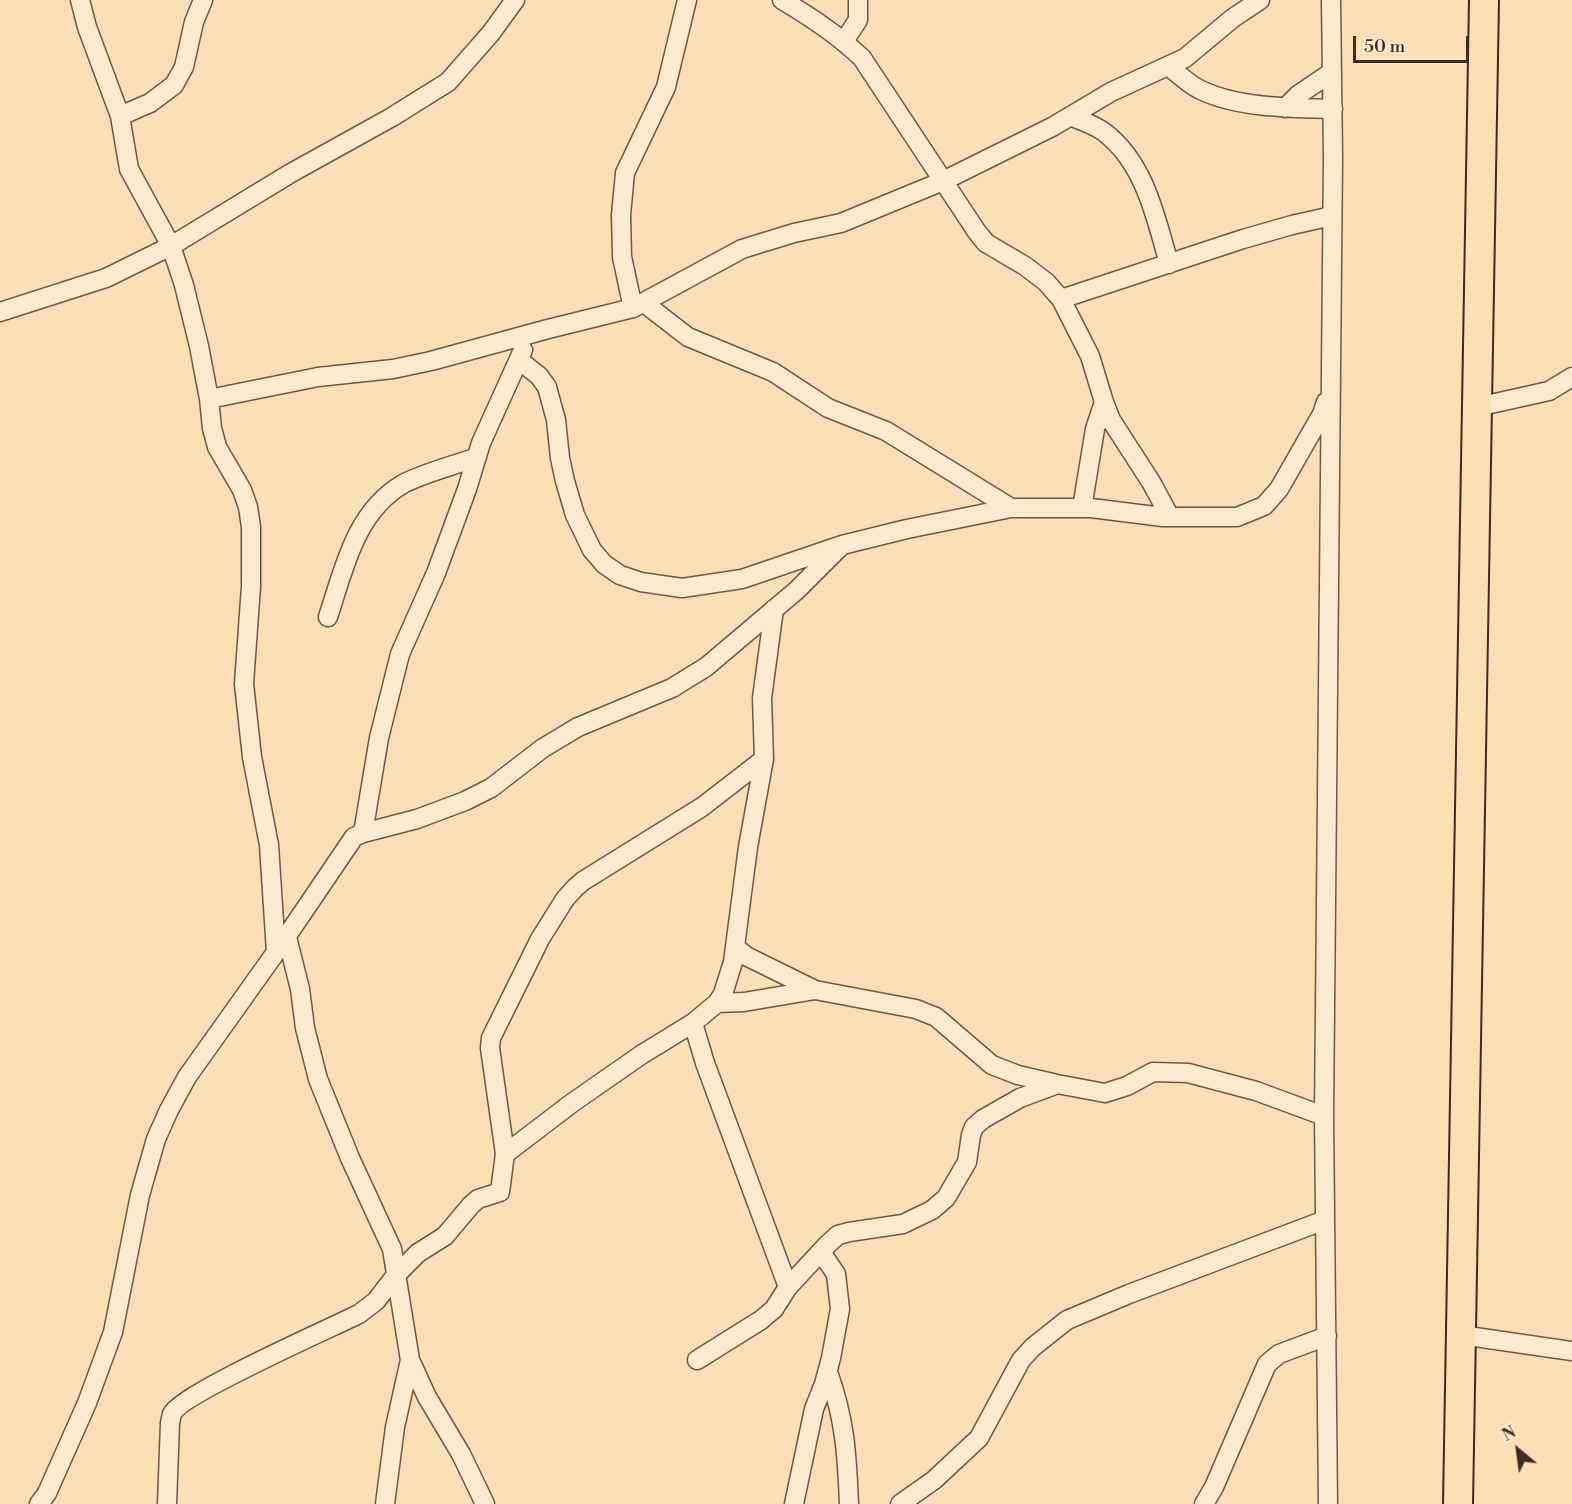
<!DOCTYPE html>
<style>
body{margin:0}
#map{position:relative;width:1572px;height:1504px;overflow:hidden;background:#fcdfb6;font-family:"Libre Bodoni",serif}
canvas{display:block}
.north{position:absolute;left:1488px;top:1420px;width:60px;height:60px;-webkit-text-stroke:4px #fdead0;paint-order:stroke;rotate:331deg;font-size:16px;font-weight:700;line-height:24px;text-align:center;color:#3d2b22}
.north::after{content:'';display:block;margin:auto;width:21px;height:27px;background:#3d2b22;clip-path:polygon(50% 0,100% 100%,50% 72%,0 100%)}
.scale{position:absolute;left:1353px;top:36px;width:116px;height:27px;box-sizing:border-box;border:3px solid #3d2b22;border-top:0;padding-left:8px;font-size:18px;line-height:21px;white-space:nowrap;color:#3d2b22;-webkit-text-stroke:4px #fdead0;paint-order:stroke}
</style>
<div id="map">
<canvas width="1572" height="1504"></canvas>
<div class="north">N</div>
<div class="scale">50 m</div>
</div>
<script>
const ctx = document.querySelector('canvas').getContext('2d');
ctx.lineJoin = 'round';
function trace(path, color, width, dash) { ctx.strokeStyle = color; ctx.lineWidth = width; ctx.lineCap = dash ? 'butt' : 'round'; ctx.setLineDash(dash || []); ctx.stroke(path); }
const minor = new Path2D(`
 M80,0l7,27 33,89 9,53 42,77 13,39 15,61 10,53 3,29 5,19 25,43 6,17 3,20v59l-7,98 8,73 17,88 7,107
 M782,0c29,17 56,35 80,58l115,174 9,11 39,23 21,16 15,17 29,57 14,46 7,18 40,62 19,35
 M844,41l14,-21v-20
 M1168,66c11,8 22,20 35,25 37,17 89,17 130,18
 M1285,108l13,-13 34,-23
 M120,116l30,-13 24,-18 10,-18 10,-45 9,-22
 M1071,116c10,5 24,9 33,16 41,31 52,86 65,132
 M1061,299l182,-60 49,-14 40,-9
 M644,303l44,34 85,35 55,36 58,23 125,77
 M633,308l-11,-51 -1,-42 4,-42 41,-86 21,-87
 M0,312l106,-34 65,-32 120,-73 101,-56 56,-35 43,-49 24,-33
 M519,360l20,16 8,11 9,33 4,38 5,23 10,34 17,35 12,14 16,11 21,7 41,6 60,-9 100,-34 65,-16 104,-21h80l72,9h74l27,-11 15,-17 43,-75 4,-12
 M209,399l109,-22 75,-8 38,-8 117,-32 85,-21 109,-59 52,-16 47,-10 102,-42 109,-54 59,-35 74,-34 48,-40 27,-18
 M1477,407l72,-16 23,-14
 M1082,508l13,-79 9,-27
 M328,617c16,-48 27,-105 75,-133 18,-10 52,-19 74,-27
 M363,833l16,-95 21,-84 36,-81 31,-84 14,-46 42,-93
 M287,937l13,52 5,39 13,51 32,79 42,91 18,111 -15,67 -10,77
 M735,947l11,9 69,34 101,19 20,8 56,48 26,10 39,9 48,9 22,-7 26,-14 35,1 68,18 68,25
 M717,1003l27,-1 71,-12
 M693,1023l12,40 83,224
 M505,1154l67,-51 69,-48 52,-32 24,-20 6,-9 10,-32 15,-115 16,-88 -2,-61 12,-89
 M1461,1335l111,16
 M410,1360l17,37 34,57 24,50
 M697,1360l64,-40 13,-11 14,-22 40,-43 10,-9 11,-3 54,-8 29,-14 14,-12 21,-36 4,-27 3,-8 9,-8 37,-21 35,-13
 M828,1372c17,47 19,83 21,132
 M39,1504l8,-11 40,-90 26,-71 27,-137 16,-56 13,-29 18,-33 89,-125 78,-115 9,-4 54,-14 48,-18 26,-13 52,-40 35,-21 94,-39 34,-21 91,-77 45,-45
 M167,1504l3,-81c1,-3 1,-7 2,-9 9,-20 159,-86 187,-100l17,-13 20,-26 22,-22 27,-17 26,-31 7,-6 22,-7 5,-38 -15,-106 1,-10 49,-99 25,-40 10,-11 8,-7 119,-74 62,-48
 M794,1504l20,-95 10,-25 7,-26 9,-49 -4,-35 -15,-22
 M900,1504l34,-24 45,-42 42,-78 12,-13 34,-27 62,-26 196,-74
 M1204,1504l10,-17 53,-123 12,-10 48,-18
 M1328,1504l-4,-388 9,-959 -2,-157`);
const trunk = new Path2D(`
 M1458,1504l26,-1504`);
trace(minor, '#6d5847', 21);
trace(trunk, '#3d2b22', 32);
trace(minor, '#fdead0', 18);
trace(trunk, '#fcdfb6', 28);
</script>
